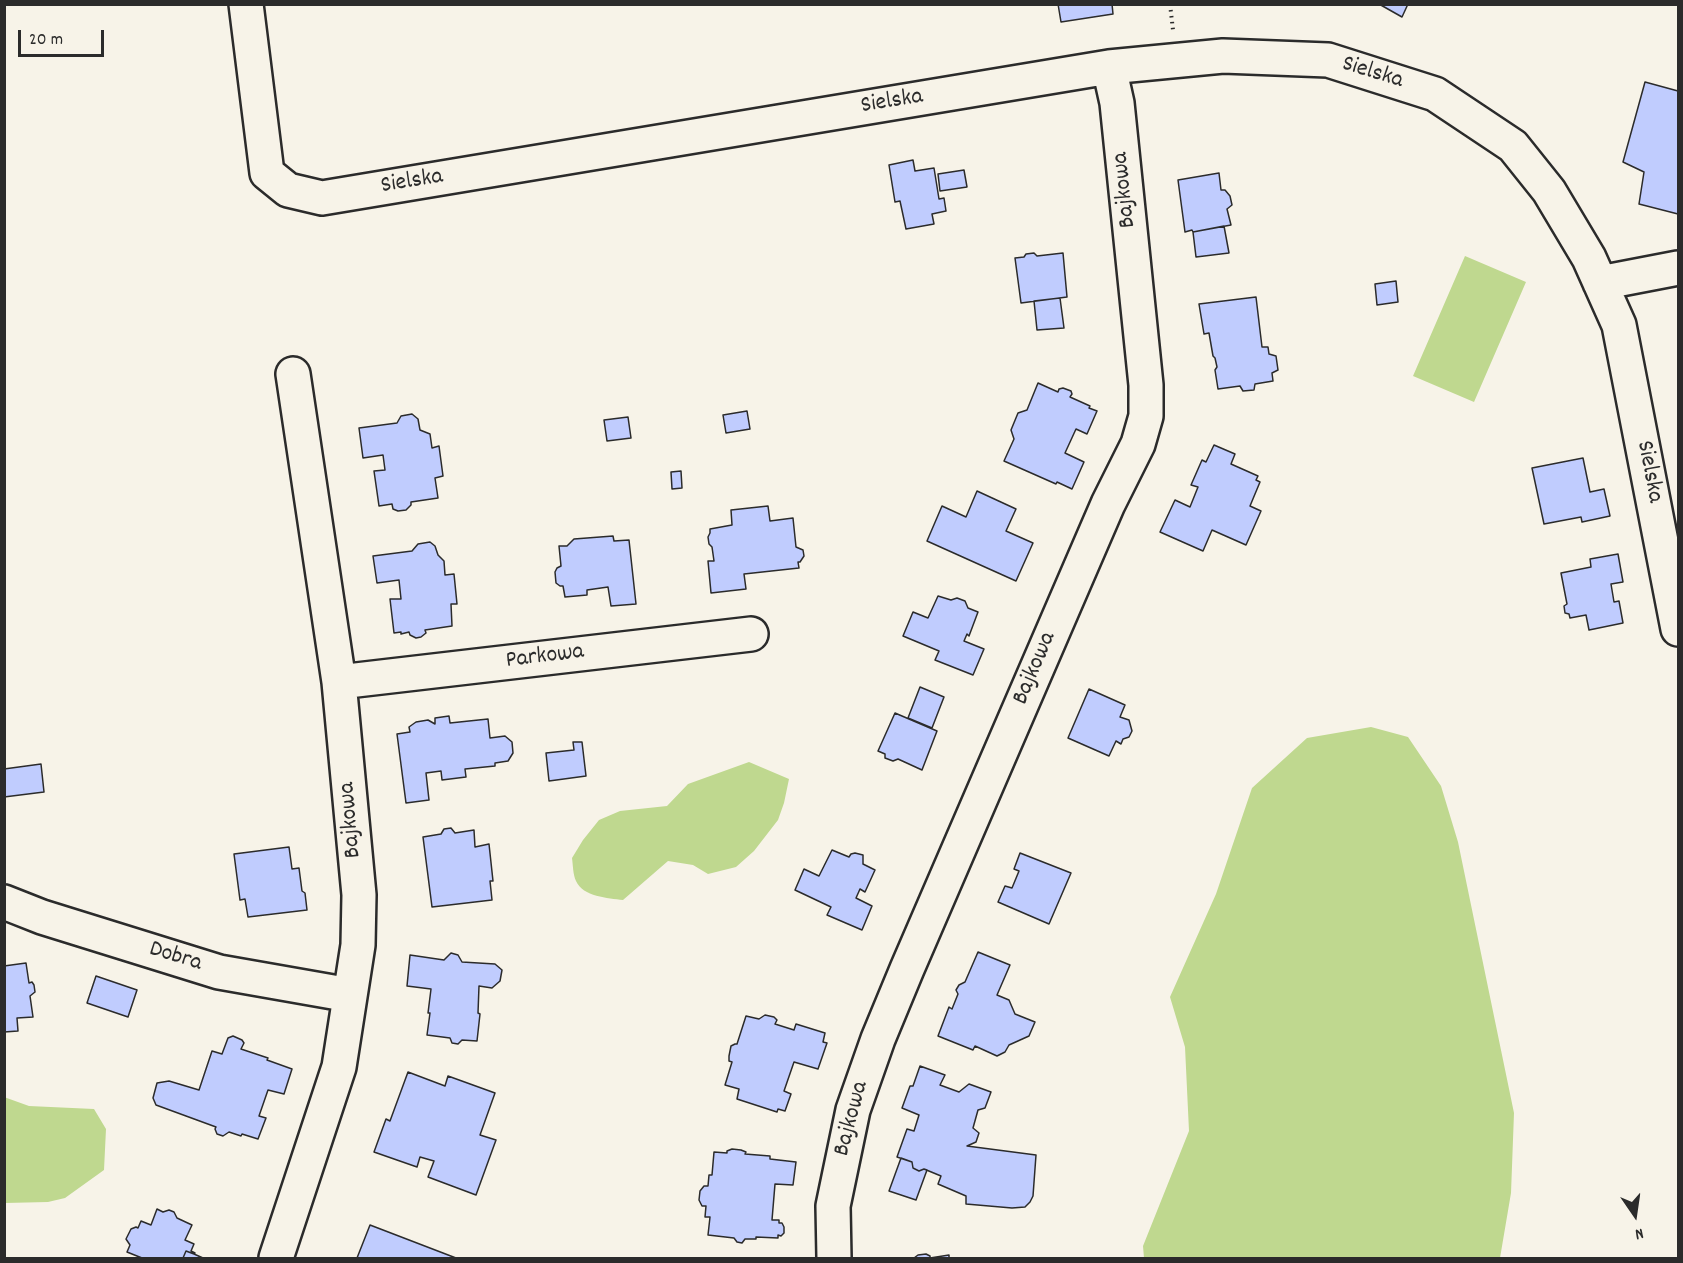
<!DOCTYPE html>
<style>
body{margin:0}
#map{position:relative;width:1683px;height:1263px;overflow:hidden;background:#f7f3e8;font-family:Dekko,sans-serif}
canvas{display:block}
.frame{position:absolute;inset:0;border:6px solid #2b2b2b;pointer-events:none}
.north{position:absolute;left:1605px;top:1185px;width:60px;height:60px;-webkit-text-stroke:4px #f7f3e8;paint-order:stroke;rotate:167deg;font-size:16px;font-weight:700;line-height:24px;text-align:center;color:#2b2b2b}
.north::after{content:'';display:block;margin:auto;width:21px;height:27px;background:#2b2b2b;clip-path:polygon(50% 0,100% 100%,50% 72%,0 100%)}
.scale{position:absolute;left:18px;top:30px;width:86px;height:27px;box-sizing:border-box;border:3px solid #2b2b2b;border-top:0;padding-left:8px;font-size:18px;line-height:21px;white-space:nowrap;color:#2b2b2b;-webkit-text-stroke:4px #f7f3e8;paint-order:stroke}
</style>
<div id="map">
<canvas width="1683" height="1263"></canvas>
<div class="frame"></div>
<div class="north">N</div>
<div class="scale">20 m</div>
</div>
<script>
const ctx = document.querySelector('canvas').getContext('2d');
ctx.lineJoin = 'round';
function paint(path, color) { ctx.fillStyle = color; ctx.fill(path, 'evenodd'); }
function trace(path, color, width, dash) { ctx.strokeStyle = color; ctx.lineWidth = width; ctx.lineCap = dash ? 'butt' : 'round'; ctx.setLineDash(dash || []); ctx.stroke(path); }
function write(font, color, halo, rows, align = 'center') {
  ctx.font = font + ' Dekko,sans-serif'; ctx.lineWidth = 4.5; ctx.setLineDash([]); ctx.textBaseline = 'middle'; ctx.strokeStyle = halo; ctx.fillStyle = color; for (const [text, x, y, turn = 0] of rows) {
    ctx.save(); ctx.translate(x, y); ctx.rotate((+turn || 0) * Math.PI / 180); ctx.textAlign = isNaN(turn) ? turn : align; if (halo) ctx.strokeText(text, 0, 0); ctx.fillText(text, 0, 0); ctx.restore();
  }
}
paint(new Path2D(`
 M1465,256l61,26 -52,120 -61,-26z
 M1371,727l37,10 33,49 17,56 56,271 -3,80 -11,65h-356l-1,-12 46,-115 -4,-84 -15,-50 46,-103 36,-106 55,-50z
 M749,762l40,17 -5,24 -6,17 -24,31 -18,16 -28,7 -15,-9 -25,-4 -45,39c-15,-2 -40,-3 -47,-19 -3,-6 -3,-16 -4,-23l11,-18 16,-20 21,-9 47,-5 21,-22z
 M4,1097l25,9 65,3 12,20 -2,41 -39,28 -17,4 -43,1z`), '#bfd88f');
const building = new Path2D(`
 M1058,4h54l1,10 -52,8z
 M1379,4h29l-6,13z
 M1645,82l33,9v123l-39,-10 5,-32 -21,-10z
 M913,160l2,11 19,-3 5,31 5,-1 2,13 -14,3 2,10 -28,5 -6,-28 -5,1 -6,-37z
 M964,170l3,17 -27,4 -2,-17z
 M1219,173l2,17h4l5,6 2,9 -5,4 4,16 -38,7 -1,-2 -7,2 -7,-52z
 M1224,226l5,27 -33,4 -3,-25z
 M1034,253l3,3 26,-3 4,44 -46,6 -6,-45 9,-1 2,-3z
 M1396,281l2,21 -21,3 -2,-21z
 M1256,297l6,50h6l1,7 7,2 2,14 -6,3 1,8 -18,3 -1,6 -11,1 -3,-5 -22,3 -3,-19 2,-3 -2,-9 -2,-2 -4,-23 -5,1 -5,-30z
 M1060,298l4,30 -27,2 -3,-29z
 M1038,383l20,9 1,-3 4,-1 8,3 1,3 -2,3 20,9 -1,2 8,3 -10,23 -11,-5 -11,24 19,9 -12,27 -15,-7 -1,2 -52,-23 10,-22 -3,-9 7,-17 9,-3z
 M747,411l3,18 -24,4 -3,-18z
 M412,414l6,5 2,11 10,4 2,14 7,-2 4,30 -8,2 3,20 -27,4v3l-5,5 -8,1 -5,-2 -1,-5 -13,2 -5,-35 11,-1 -2,-15 -20,3 -4,-30 38,-5 4,-7z
 M628,417l3,21 -24,3 -3,-21z
 M1214,445l21,9 -4,10 27,12 -2,4 4,2 -10,24 11,5 -15,34 -34,-15 -9,21 -43,-19 15,-32 15,7 8,-20 -7,-2 11,-25 4,2z
 M1583,458l7,34 14,-3 6,27 -28,6 -1,-5 -37,7 -12,-56z
 M681,471l1,17 -10,1 -1,-17z
 M977,491l39,18 -10,22 27,12 -17,38 -89,-40 15,-35 24,11z
 M768,506l2,15 23,-3 3,29 7,3 1,6 -4,6h-2l1,6 -55,6 2,15 -35,4 -3,-32h6l-2,-14 -3,-3 -1,-7 2,-4v-4l22,-4 -1,-15z
 M613,536l1,5 15,-1 7,64 -25,2 -3,-19 -21,3v5l-22,2 -2,-11h-3l-4,-3 -1,-11 2,-4 4,-2 -2,-20h8l7,-7z
 M430,542l5,4 3,9 6,6 1,14 9,-1 3,30h-6l1,22 -27,4 1,3 -5,4 -5,1 -6,-3 -1,-3 -8,2v-2l-7,1 -4,-34h11l-2,-19 -22,3 -4,-27 39,-5 6,-7z
 M1618,554l5,28 -12,2 3,18 5,-1 4,22 -34,7 -3,-15 -16,3 -1,-4 -4,-1 -1,-7 3,-2 -6,-31 30,-6 -1,-8z
 M938,596l13,4 6,-2 8,3 3,7 10,4 -9,24 -2,-2 -3,7 20,8 -11,26 -38,-15 4,-9 -36,-15 10,-24 15,6z
 M920,687l24,10 -12,31 -24,-10z
 M1089,689l36,16 -5,12 9,3 3,11 -3,6 -6,2 -2,5 -5,-3 -7,15 -41,-18z
 M895,713l42,18 -15,39 -24,-11 -5,2 -8,-3v-4l-7,-3z
 M449,716l1,7 38,-4 2,19 15,-2 7,6 1,11 -5,8 -13,2v3l-30,3 1,8 -24,3 -1,-9 -15,2 3,27 -23,3 -9,-69 13,-2 -1,-5 7,-5 12,-2 7,4v-6z
 M573,742h9l4,34 -37,5 -3,-28 28,-3z
 M41,764l3,28 -40,5v-28z
 M451,828l4,5 19,-3 1,17 14,-3 4,37h-3l2,19 -60,7 -9,-70 18,-3 3,-5z
 M289,847l3,22 7,-1 3,23 3,2 2,17 -59,7 -3,-18 -5,1 -6,-46z
 M832,850l17,7 2,-3 4,-1 8,2v9l12,6 -10,22 -5,-3 -4,9 16,8 -10,24 -35,-15 4,-8 -36,-17 9,-21 15,7z
 M1020,853l51,20 -22,51 -51,-22 7,-16 7,2 7,-17 -5,-2z
 M978,952l32,13 -13,30 12,5 6,14 20,8 -6,14 -20,9 -4,7 -8,4 -22,-10 -2,4 -35,-14 11,-29 3,2 6,-15 -2,-4 3,-5 6,-3z
 M451,953l7,2 4,7 33,2 7,6 -2,11 -8,7 -13,-2 -1,27 2,1 -3,27 -15,-1 -4,4 -6,-1 -2,-5 -23,-3 3,-22h-2l3,-24 -24,-3 3,-31 34,5z
 M26,963l3,20 3,-1 2,3 1,7 -5,4 3,21 -16,1 1,13 -14,1v-66z
 M96,976l41,14 -9,27 -41,-14z
 M765,1015l9,2 3,3 -2,4 19,6 2,-6 29,9 -2,9 4,1 -9,26 -24,-7 -10,29 7,3 -6,17 -7,-2 -1,3 -40,-13 2,-10 -14,-4 7,-23 -3,-1v-5l2,-10 4,-2h2l9,-28 13,3z
 M233,1036l9,4 2,3 -3,6 27,9 -1,2 25,9 -8,25 -16,-4 -9,26 7,2 -8,21 -16,-5 -1,2 -12,-4 -6,4 -6,-2 -2,-5 1,-2 -60,-22 -3,-7 4,-15 12,-2 30,9 13,-39 10,3 6,-16z
 M920,1066l25,9 -5,10 19,7 10,-8 22,8 -6,16 -7,2 -5,18 6,5 -3,9 -9,4 69,9 -3,41 -3,6 -5,5 -13,1 -46,-4v-8l-28,-12 3,-8 -17,-7 -5,2 -6,-3 -1,-6 -15,-5 10,-28 7,2 5,-16 -17,-7 8,-22h3z
 M408,1072l37,14 3,-10 47,17 -15,42 16,5 -20,55 -48,-18 6,-16 -14,-4 -3,10 -43,-15 12,-33 4,2z
 M732,1149l9,1 5,2 -1,2 25,2v3l26,3 -3,23 -18,-1 -3,36h7v3h3l2,4v6l-3,3 -3,-1v3l-22,-1v2h-11l-3,4 -5,-1 -3,-4 -26,-3 2,-18h-5l1,-11h-4l-3,-6 1,-9 4,-5h4l1,-11h3l2,-23 13,1v-2z
 M901,1158l11,4 1,6 6,3 5,-2 3,1 -11,30 -27,-9z
 M157,1209l6,3 6,-2 5,2 3,6 15,7 -7,15 9,4 -3,7 4,2 -1,1 -8,-3 -3,7h-41l-15,-6 3,-7 -4,-6 5,-10 5,-2 2,1 3,-7 10,4z
 M370,1225l86,33h-99z
 M186,1251l8,3 9,4h-20z
 M926,1254l4,2v2l19,-3v3h-35l4,-3z`);
paint(building, '#c0ccfe');
trace(building, '#2b2b2b', 1.5);
const minor = new Path2D(`
 M246,4l21,169 21,17 34,8 787,-131 114,-11 105,4 107,34 78,52 36,45 40,67 30,67 59,304
 M1600,283l78,-15
 M339,682l412,-48
 M4,902l38,15 177,55 131,23
 M276,1258l63,-191 19,-122 1,-50 -20,-213 -46,-308
 M834,1258l-1,-52 20,-96 25,-71 29,-70 201,-465 30,-60 8,-28v-31l-29,-282 -8,-36`);
trace(minor, '#2b2b2b', 38);
trace(new Path2D(`
 M1170,4l3,26`), '#2b2b2b', 4, [1.5, 4.5]);
trace(minor, '#f7f3e8', 33);
write('24px', '#2b2b2b', '#f7f3e8', [
 ["Sielska",1372,74,17],
 ["Sielska",892,103,-9],
 ["Sielska",412,183,-9],
 ["Bajkowa",1126,190,-96],
 ["Sielska",1648,472,79],
 ["Parkowa",545,658,-7],
 ["Bajkowa",1036,669,-67],
 ["Bajkowa",352,820,-95],
 ["Dobra",175,958,17],
 ["Bajkowa",853,1119,-75]
]);
</script>
